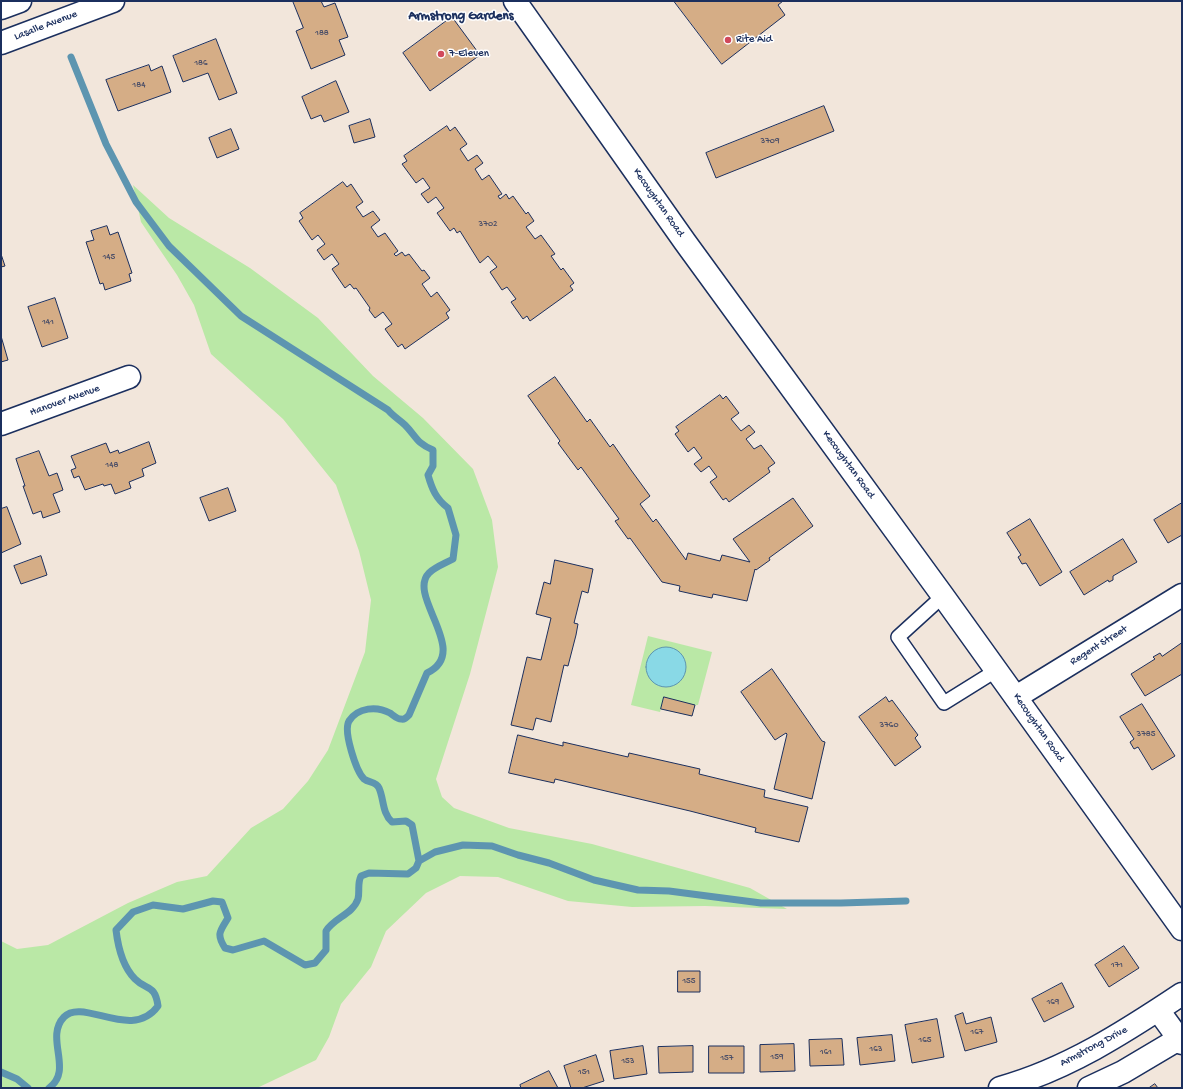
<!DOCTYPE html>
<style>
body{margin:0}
#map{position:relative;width:1183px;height:1089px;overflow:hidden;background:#f2e6db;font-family:"Gochi Hand",sans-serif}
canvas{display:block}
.frame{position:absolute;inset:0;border:2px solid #1b2f5e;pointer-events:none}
</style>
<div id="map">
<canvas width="1183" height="1089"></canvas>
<div class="frame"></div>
</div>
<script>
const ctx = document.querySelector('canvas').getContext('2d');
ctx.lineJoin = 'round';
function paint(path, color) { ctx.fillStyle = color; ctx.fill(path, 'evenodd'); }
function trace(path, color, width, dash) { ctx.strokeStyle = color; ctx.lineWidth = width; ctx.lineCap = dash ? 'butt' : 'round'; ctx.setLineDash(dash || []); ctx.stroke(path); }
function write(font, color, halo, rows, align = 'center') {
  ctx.font = font + ' "Gochi Hand",sans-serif'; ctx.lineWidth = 3; ctx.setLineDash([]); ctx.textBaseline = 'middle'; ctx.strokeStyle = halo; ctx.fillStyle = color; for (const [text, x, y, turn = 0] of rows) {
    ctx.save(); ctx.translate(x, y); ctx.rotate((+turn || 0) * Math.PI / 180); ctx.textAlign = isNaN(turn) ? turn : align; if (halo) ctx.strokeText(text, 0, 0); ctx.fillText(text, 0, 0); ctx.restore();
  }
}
paint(new Path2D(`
 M133,185l36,33 81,50 68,50 55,58 50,42 50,51 19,51 6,47 -28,107 -34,105 6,18 12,11 55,20 83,16 158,44 37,21 -82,-3 -73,1 -64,-6 -70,-24 -38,-1 -34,17 -40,38 -15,36 -30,37 -12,33 -13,23 -59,28h-256v-147l16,8 31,-4 80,-42 49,-21 30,-6 44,-48 32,-19 25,-28 20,-31 37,-98 6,-52 -12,-49 -23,-66 -53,-66 -72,-65 -17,-49 -17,-30 -36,-53z
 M648,636l64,16 -14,53h-3l-3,11 -31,-7 -1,3 -29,-7z`), '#bae8a6');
const water = new Path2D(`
 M646 667a20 20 0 1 1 40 0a20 20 0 1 1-40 0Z`);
paint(water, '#89d9e6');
trace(water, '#5d95b0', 1);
trace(new Path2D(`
 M419,861l16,-9 28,-7 29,1 26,9 31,8 45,17 44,10 31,1 92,12h80l65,-2
 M1,1072l16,7 11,9
 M49,1088c25,-18 -5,-50 15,-71 19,-20 68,25 94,-11 -3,-22 -11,-15 -23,-27 -13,-13 -17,-32 -19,-49l17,-18 20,-7 30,4 30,-8 9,1 6,16c-8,13 -12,16 -3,30l8,2 31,-9 41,24 10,-2 11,-13v-19c8,-13 27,-17 32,-32 2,-8 -1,-15 3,-23l8,-3 39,1 8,-6 3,-7 -7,-36 -6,-4 -14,1c-10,-9 -8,-23 -13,-34 -3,-7 -10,-5 -15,-9 -8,-8 -21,-48 -15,-58 9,-14 28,-15 41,-8 3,2 7,6 11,6 3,1 5,-1 8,-4l18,-42c45,-21 -21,-77 2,-100 6,-6 17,-10 24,-14l3,-24 -8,-27c-12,-9 -16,-19 -20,-33l5,-9v-16c-17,-7 -17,-14 -28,-25 -5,-5 -11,-8 -17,-15l-147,-94 -72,-70 -33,-44 -30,-58 -35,-87`), '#5d95b0', 7);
const building = new Path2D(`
 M293,1h28l3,6 11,-4 13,34 -9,3 6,15 -34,14 -15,-38 7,-3z
 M674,1h109l-5,4 7,10 -63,49z
 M452,17l28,38 -50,36 -27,-38z
 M216,39l21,54 -18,7 -11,-27 -25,9 -10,-26z
 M149,65l2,6 11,-5 9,26 -53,19 -12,-31z
 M336,81l13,31 -25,10 -3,-7 -10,4 -9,-22z
 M824,106l10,25 -118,47 -10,-25z
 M370,119l5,18 -21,6 -5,-17z
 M447,126l3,5 5,-4 12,17 -7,5 8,12 9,-6 6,8 -8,6 7,11 7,-5 13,19 -4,2 2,3 6,-5 3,5 4,-3 13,18 2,-2 6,9 -8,6 9,12 6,-4 14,19 -4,2 10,14 2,-2 11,15 -4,3 3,4 -43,31 -3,-5 -4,3 -12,-17 5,-3 -9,-12 -5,3 -12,-18 7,-5 -9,-11 -8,7 -20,-32 -3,2 -3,-5 -4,3 -13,-18 7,-5 -8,-11 -8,6 -7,-9 9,-6 -7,-10 -7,5 -14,-19 5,-3 -3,-5z
 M231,129l8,20 -22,9 -8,-20z
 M343,182l4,5 4,-3 12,18 -7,5 7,10 10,-6 7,9 -9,7 7,10 7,-4 13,18 -4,3 2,2 6,-4 3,4 4,-2 13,17 2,-1 6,8 -8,6 9,13 6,-5 13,18 -4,3 3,5 -44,31 -3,-5 -4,3 -13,-18 7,-5 -9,-12 -8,6 -6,-8 1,-2 -14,-20 -2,1 -4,-5 -5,4 -13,-19 7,-5 -7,-10 -8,6 -7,-10 8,-6 -7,-9 -6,5 -13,-19 4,-3 -3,-5z
 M107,226l3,9 8,-3 14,41 -3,1 2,7 -26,9 -2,-7 -3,1 -14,-42 8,-2 -3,-9z
 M1,254l4,12 -4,1z
 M55,298l13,40 -26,9 -14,-40z
 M1,336l7,24 -7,2z
 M555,377l32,45 3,-3 20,28 3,-3 18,26 19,26 -10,8 13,18 3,-3 30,41 2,-7 32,8 2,-6 28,7 -17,-23 60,-41 20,28 -44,32 1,2 -14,10 -1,-1 -8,32 -34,-7 -1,4 -15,-3 -18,-4 1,-5 -18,-4 -32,-44 -2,1 -13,-18 4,-2 -38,-52 -3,3 -20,-27 2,-2 -32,-45z
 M720,395l3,4 3,-3 13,17 -8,6 10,12 8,-6 6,7 -9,7 8,10 7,-4 14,18 -7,5 2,4 -41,30 -3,-4 -3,2 -13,-18 7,-5 -8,-11 -8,6 -7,-8 8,-6 -8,-11 -6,5 -13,-18 4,-3 -3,-4z
 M149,442l7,21 -14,6 2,7 -15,6 2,6 -16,6 -4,-10 -7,2 -1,-2 -18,6 -6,-14 -5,2 -3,-8 5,-2 -5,-12 35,-13 4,10 8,-3 1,3z
 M39,451l10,25 8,-3 6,17 -10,4 7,18 -17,6 -2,-7 -8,3 -10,-28h2l-9,-27z
 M228,488l8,23 -27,10 -9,-23z
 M1182,503v32l-14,8 -14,-23z
 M7,507l14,37 -20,9v-44z
 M1030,519l32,53 -22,14 -14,-23 -4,1 -4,-7 3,-2 -14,-22z
 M1123,539l14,23 -24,14v4l-4,2 -1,-2 -24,15 -14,-23z
 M41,556l6,19 -26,9 -7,-18z
 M555,560l38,9 -5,24 -6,-2 -8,32 4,1 -2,11 -8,31 -4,-1 -13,57 -15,-4 -3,12 -22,-5 16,-68 14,3 10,-42 -15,-4 8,-32 6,2z
 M1182,643v31l-37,22 -14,-22 24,-15 -2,-2 7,-4 2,3z
 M772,669l50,72 3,1 -13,57 -38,-10 13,-55 -1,-1 -11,7 -34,-48z
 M664,697l31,8 -3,11 -31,-7z
 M886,697l3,5 3,-2 26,35 -3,3 6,9 -26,19 -36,-49z
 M1142,704l33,52 -23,14 -14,-23 -4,2 -3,-5 -1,-2 4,-3 -14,-22z
 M518,735l45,11v-4l65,15 1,-4 71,16 -1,5 66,16 -1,7 44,10 -9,35 -44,-10 1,-4 -66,-17 -135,-32 -1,4 -45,-10z
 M1124,946l15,22 -30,19 -14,-22z
 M678,971h22v21h-22z
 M1062,983l12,24 -30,15 -12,-23z
 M963,1013l3,11 25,-7 6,25 -32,9 -10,-35z
 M937,1019l7,38 -32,6 -7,-38z
 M892,1035l3,26 -35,4 -3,-27z
 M842,1039l2,26 -34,1 -1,-26z
 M794,1044l1,27 -35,1v-27z
 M643,1046l4,28 -33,5 -4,-28z
 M693,1046v26l-34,1 -1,-26z
 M709,1046h35v27h-35z
 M596,1055l8,26 -22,7h-11l-7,-22z
 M549,1071l9,17h-37l-1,-3z
 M1155,1084l3,4h-9z`);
paint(building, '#d5ad86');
trace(building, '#1b2f5e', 1);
const service = new Path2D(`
 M943,596l-45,41 46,66 53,-33`);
const minor = new Path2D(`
 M1,424l128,-47
 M1016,697l166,-102
 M1158,1010l24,33
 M1000,1088c66,-18 125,-56 182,-94
 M1089,1088l34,-16 59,-35`);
const secondary = new Path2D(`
 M1,8l19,-7
 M1,43l112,-42`);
const primary = new Path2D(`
 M515,1l170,241 258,354 239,333`);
trace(service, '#1b2f5e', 16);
trace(minor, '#1b2f5e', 25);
trace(secondary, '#1b2f5e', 25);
trace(primary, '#1b2f5e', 25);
trace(service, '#fff', 13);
trace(minor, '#fff', 22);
trace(secondary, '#fff', 22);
trace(primary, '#fff', 22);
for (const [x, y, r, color] of [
 [728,40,4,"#d1495b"],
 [441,54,4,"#d1495b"]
]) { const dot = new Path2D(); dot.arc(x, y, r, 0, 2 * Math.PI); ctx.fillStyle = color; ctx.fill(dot); trace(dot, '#fff', 1.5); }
write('9px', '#4a4e68', null, [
 ["188",322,34],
 ["186",201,64],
 ["184",139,86],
 ["3709",770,142],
 ["3702",488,225],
 ["145",109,258],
 ["141",48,323],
 ["148",112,466],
 ["3760",889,726],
 ["3785",1146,735],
 ["171",1117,966],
 ["155",689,982],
 ["169",1053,1003],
 ["167",977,1033],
 ["165",925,1041],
 ["163",876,1050],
 ["161",826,1053],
 ["159",777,1058],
 ["157",727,1059],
 ["153",628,1062],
 ["151",584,1073]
]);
write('11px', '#1b2f5e', '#fff', [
 ["Lasalle Avenue",46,26,-21],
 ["Kecoughtan Road",658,203,55],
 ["Hanover Avenue",65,401,-20],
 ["Kecoughtan Road",848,465,54],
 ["Regent Street",1099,646,-32],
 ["Kecoughtan Road",1038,728,55],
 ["Armstrong Drive",1094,1047,-28]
]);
write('11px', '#1b2f5e', '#fff', [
 ["Rite Aid",736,40],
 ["7-Eleven",449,54]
], 'left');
write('bold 13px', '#1b2f5e', '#fff', [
 ["Armstrong Gardens",461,17]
]);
</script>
